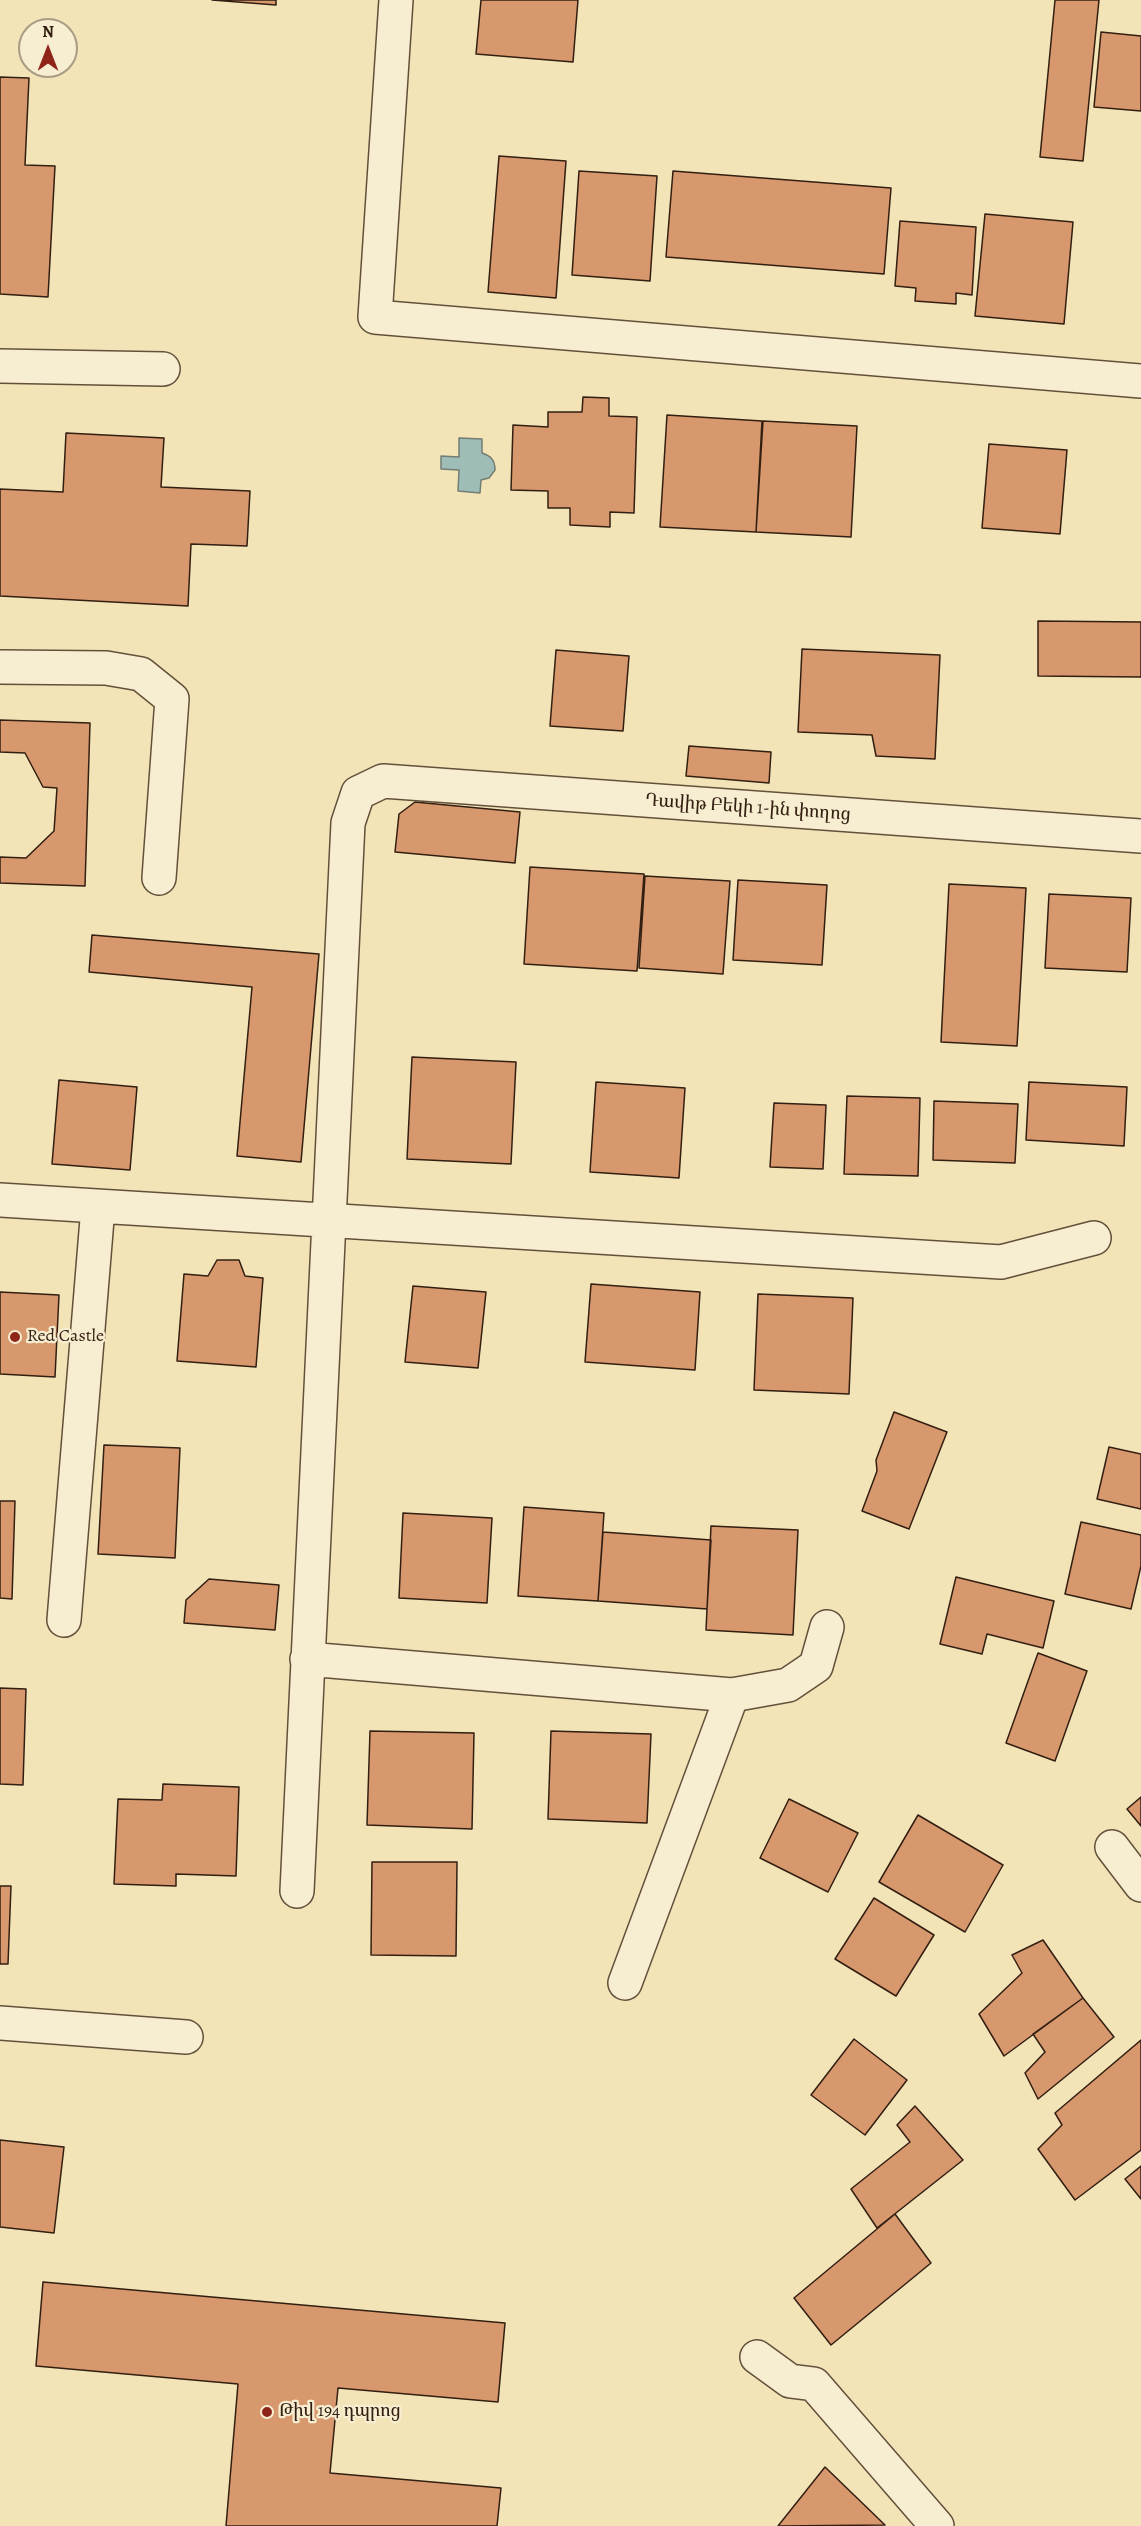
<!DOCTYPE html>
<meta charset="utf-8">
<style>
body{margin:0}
#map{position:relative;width:1141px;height:2526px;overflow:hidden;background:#f3e4b7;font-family:Alegreya,serif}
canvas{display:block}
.north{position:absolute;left:18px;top:18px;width:60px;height:60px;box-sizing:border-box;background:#f7edd0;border:2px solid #a99a84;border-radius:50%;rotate:0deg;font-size:16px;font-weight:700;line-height:24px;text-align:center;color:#331e12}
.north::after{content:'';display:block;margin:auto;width:21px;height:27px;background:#8f2418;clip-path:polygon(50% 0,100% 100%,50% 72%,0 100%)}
</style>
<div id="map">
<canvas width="1141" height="2526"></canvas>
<div class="north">N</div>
</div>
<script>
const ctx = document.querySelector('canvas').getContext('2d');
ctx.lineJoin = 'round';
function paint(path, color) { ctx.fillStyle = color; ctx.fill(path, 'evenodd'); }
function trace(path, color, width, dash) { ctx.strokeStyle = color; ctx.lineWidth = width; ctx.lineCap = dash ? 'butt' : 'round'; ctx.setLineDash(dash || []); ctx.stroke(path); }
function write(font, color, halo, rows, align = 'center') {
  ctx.font = font + ' Alegreya,"Noto Serif Armenian",serif'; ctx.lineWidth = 4.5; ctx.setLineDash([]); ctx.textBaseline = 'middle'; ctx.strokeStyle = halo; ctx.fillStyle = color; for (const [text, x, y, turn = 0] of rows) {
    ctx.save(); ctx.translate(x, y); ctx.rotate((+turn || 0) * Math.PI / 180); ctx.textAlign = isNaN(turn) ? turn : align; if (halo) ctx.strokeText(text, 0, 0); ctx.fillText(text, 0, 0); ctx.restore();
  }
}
const water = new Path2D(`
 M459,438l23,1v14c9,3 13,7 13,17l-6,8 -8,2 -1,13 -22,-2 1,-21 -18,-1v-13l18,1z`);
paint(water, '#9dbdb6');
trace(water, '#737d74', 1.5);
const building = new Path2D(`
 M212,0h64v5z
 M481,0h97l-5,62 -97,-8z
 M1055,0h44l-16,161 -43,-4z
 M1101,32l40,4v75l-47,-4z
 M0,77l29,1 -4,87 30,1 -7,131 -48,-3z
 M499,156l67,5 -10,137 -68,-6z
 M579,171l78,5 -7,105 -78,-6z
 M673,171l218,17 -7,86 -218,-17z
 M985,214l88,8 -9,102 -89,-8z
 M900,221l76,6 -4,68 -16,-2v11l-41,-3 1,-13 -21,-2z
 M583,397l26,1v18l28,1 -3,96 -24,-1v15l-40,-2v-17h-22v-17l-37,-1 2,-65 35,2v-15h34z
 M667,415l95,6 -6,111 -96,-5z
 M763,421l94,5 -6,111 -95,-5z
 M66,433l98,5 -3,49 89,4 -3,55 -56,-2 -3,62 -188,-10v-107l63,3z
 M989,444l78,6 -7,84 -78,-6z
 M1038,621l103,1v55l-103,-1z
 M802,649l138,6 -5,104 -59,-3 -4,-21 -74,-3z
 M556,650l73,6 -6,75 -73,-5z
 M0,720l90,3 -5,163 -85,-3v-26l26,1 28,-27 3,-43 -14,-1 -18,-34 -25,-1z
 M689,746l82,6 -2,31 -83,-7z
 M415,802l105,10 -5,51 -120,-11 4,-38z
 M530,867l114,7 -7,97 -113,-7z
 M645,876l85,5 -7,93 -84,-6z
 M738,880l89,5 -5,80 -89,-5z
 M949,884l77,4 -9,158 -76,-4z
 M1049,894l82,4 -4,74 -82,-4z
 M92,935l227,19 -18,208 -64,-6 15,-169 -163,-15z
 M412,1057l104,5 -5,102 -104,-5z
 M59,1080l78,7 -7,83 -78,-6z
 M596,1082l89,6 -6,90 -89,-6z
 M1029,1082l98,5 -3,59 -98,-6z
 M847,1096l73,2 -2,78 -74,-2z
 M934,1101l84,3 -3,59 -82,-3z
 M774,1103l52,2 -3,64 -53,-2z
 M217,1260h22l6,16 18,2 -7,89 -79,-6 7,-87 24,2z
 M591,1284l109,8 -5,78 -110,-8z
 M413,1286l73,6 -8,76 -73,-6z
 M0,1292l59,3 -4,82 -55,-3z
 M758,1294l95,4 -4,96 -95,-4z
 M894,1412l53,20 -38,97 -47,-18 15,-40 -1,-11z
 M104,1445l76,3 -5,110 -77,-4z
 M1109,1447l32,7v55l-44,-10z
 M0,1501h15l-3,98 -12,-1z
 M524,1507l80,6 -6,88 -80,-5z
 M403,1513l89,5 -5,85 -88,-5z
 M1081,1522l60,13v31l-10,43 -66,-15z
 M711,1526l87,4 -5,105 -87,-5z
 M603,1532l108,8 -4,69 -109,-8z
 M956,1577l98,24 -11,47 -56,-14 -5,20 -42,-10z
 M209,1579l70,6 -4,45 -91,-7 2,-23z
 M1038,1653l49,18 -32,90 -49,-18z
 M0,1688l26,1 -3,96 -23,-1z
 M370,1731l104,2 -2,96 -105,-4z
 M551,1731l100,3 -4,89 -99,-4z
 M163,1784l76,3 -3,89 -60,-2v12l-62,-2 4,-85 44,1z
 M1141,1797v29l-14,-17z
 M789,1799l69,34 -30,59 -68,-34z
 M918,1815l85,50 -38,67 -86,-50z
 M372,1862h85l-1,94 -85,-1z
 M0,1886h11l-3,78h-8z
 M874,1898l60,37 -38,61 -61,-37z
 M1043,1940l40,58 -79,58 -25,-42 43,-41 -10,-18z
 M1083,1998l31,39 -76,62 -13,-26 20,-21 -12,-18z
 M854,2039l53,41 -42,55 -54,-40z
 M1141,2040v110l-66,50 -37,-51 24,-24 -7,-12z
 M915,2106l48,54 -86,68 -26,-39 59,-47 -13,-17z
 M0,2140l64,7 -10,86 -54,-6z
 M1141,2166v33l-16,-20z
 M895,2214l36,49 -100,82 -37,-47z
 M43,2282l462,41 -7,79 -160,-14 -8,85 171,15 -4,38h-271l12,-142 -202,-18z
 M825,2467l60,58 -107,1z`);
paint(building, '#d6986c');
trace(building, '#331e12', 1.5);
const minor = new Path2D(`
 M396,0l-21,317 766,64
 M0,366l163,3
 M0,667l106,1 35,6 31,25 -13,179
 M0,1200l1001,62 93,-24
 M64,1620l34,-413
 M307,1659l425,36 56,-10 28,-19 11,-39
 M1112,1847l29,38
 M297,1891l51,-1068 10,-30 25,-12 758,55
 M625,1983l107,-288
 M0,2023l186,14
 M757,2357l33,24 24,3 123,142`);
trace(minor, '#63503b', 36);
trace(minor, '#f7edd0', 33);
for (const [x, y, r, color] of [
 [15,1337,6,"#8f2418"],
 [267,2412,6,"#8f2418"]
]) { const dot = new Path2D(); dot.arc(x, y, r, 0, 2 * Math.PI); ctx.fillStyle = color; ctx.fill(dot); trace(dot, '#f7edd0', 2); }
write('18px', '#331e12', '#f7edd0', [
 ["Դավիթ Բեկի 1-ին փողոց",748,808,4]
]);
write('18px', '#331e12', '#f7edd0', [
 ["Red Castle",27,1337],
 ["Թիվ 194 դպրոց",279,2412]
], 'left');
</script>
